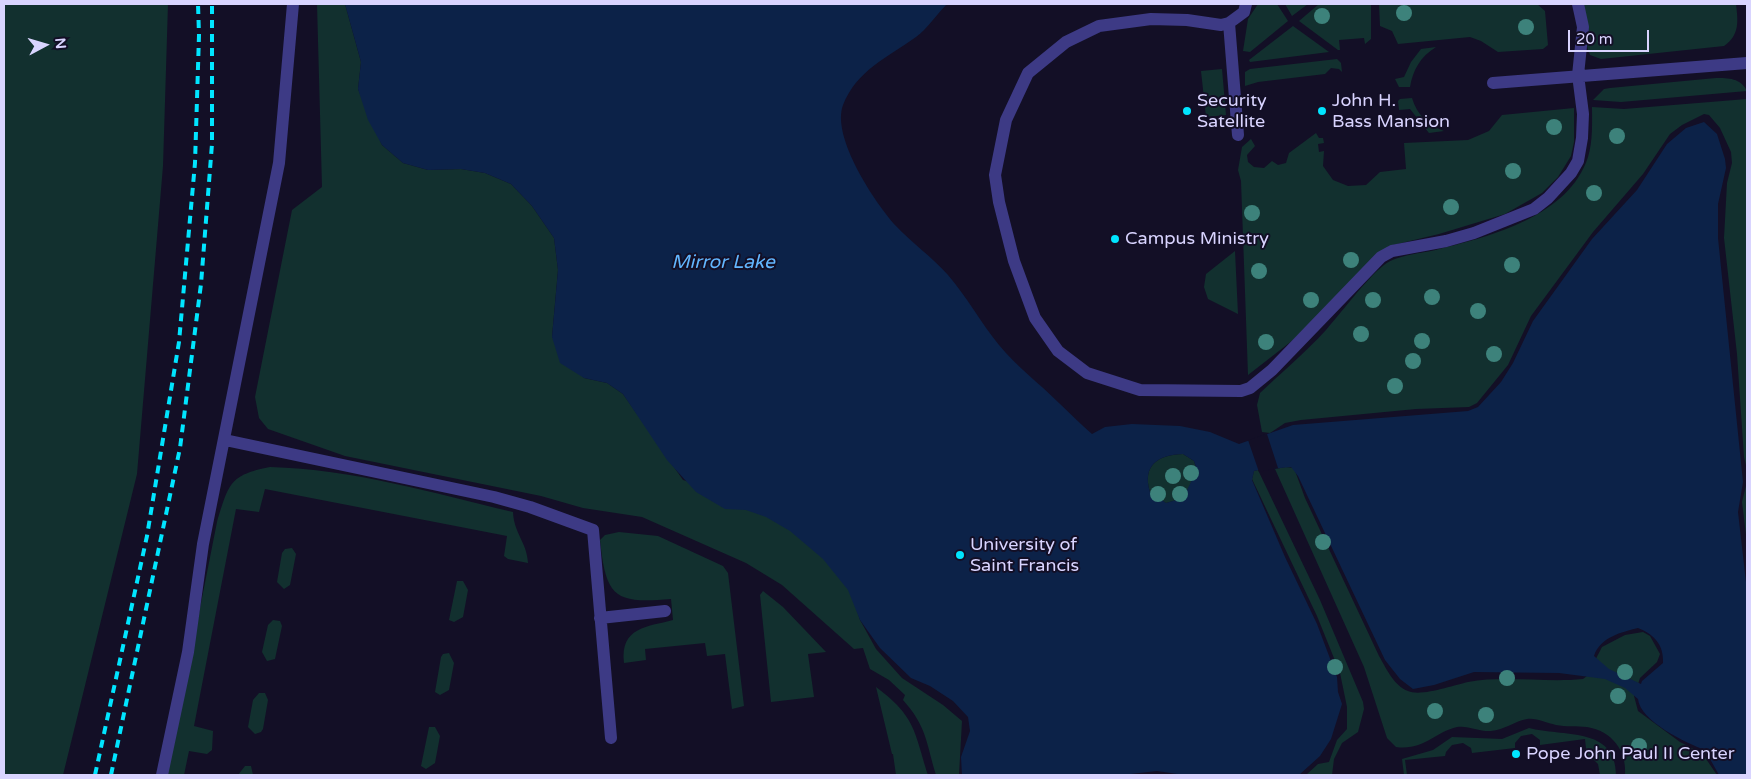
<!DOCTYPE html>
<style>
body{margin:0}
#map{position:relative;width:1751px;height:779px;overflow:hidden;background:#130f26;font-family:"Varela Round",sans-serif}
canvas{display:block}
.frame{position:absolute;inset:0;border:5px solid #d9d4ff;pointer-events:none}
.north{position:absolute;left:20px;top:20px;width:50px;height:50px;-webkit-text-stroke:4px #130f26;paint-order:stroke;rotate:84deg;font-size:14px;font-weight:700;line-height:20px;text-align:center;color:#d9d4ff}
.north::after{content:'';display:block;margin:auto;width:18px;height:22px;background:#d9d4ff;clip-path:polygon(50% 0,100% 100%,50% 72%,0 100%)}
.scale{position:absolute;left:1568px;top:30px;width:81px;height:22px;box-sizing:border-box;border:2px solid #d9d4ff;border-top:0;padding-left:6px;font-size:15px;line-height:18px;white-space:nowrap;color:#d9d4ff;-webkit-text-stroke:4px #130f26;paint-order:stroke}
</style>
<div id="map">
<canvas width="1751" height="779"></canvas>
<div class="frame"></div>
<div class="north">N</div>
<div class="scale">20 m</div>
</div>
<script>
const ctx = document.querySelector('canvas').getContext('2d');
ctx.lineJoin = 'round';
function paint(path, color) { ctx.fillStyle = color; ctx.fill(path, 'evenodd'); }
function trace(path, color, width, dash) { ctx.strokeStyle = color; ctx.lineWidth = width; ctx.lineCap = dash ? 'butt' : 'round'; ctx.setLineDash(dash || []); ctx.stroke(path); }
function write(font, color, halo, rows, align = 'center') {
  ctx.font = font + ' "Varela Round",sans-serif'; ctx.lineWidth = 4; ctx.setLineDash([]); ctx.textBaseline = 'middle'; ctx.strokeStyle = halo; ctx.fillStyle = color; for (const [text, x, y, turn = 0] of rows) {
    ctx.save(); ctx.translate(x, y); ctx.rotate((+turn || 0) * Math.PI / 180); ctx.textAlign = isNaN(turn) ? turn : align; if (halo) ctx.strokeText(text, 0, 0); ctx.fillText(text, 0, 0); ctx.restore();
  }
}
paint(new Path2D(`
 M4,4h164l-5,162 -26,308 -74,301h-59z
 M317,4h28l16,58 -3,27 24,56 21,18 25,7 33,-1 24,4 26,11 21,22 22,32 4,32 -6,67 32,41 23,5 16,11 60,86 74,23 84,58 19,59 16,29 26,29 41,27 19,16 -3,54h-23c-10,-33 -9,-48 -33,-75l2,-5 -16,-15 -19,-11 -7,-21 -9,1 -72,-64 -36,-22 -104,-46 -59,-9 -42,-12 -196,-40 -77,-27 -9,-11 -4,-21 37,-187 30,-23z
 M1258,4h19l11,17 -38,31 -7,-1 5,-32z
 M1285,4h23l-16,12z
 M1319,4h52v35l-6,5 -1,-6 -25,2 1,10h-2l-39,-29z
 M1379,4h158l8,7 3,34 -5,4 -45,3 -17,-11 -11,-4 -72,7 -6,-13 -12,-5z
 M1578,4h158c2,17 4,31 -12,42l-123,13 -11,-4 -2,-5z
 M1293,26l36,26 -79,10 -1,-2z
 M1436,47c-16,10 -23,23 -26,40h-11l-4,-8 9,-2 7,-15 10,-13z
 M1337,59l4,4 1,9 -3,-3 -8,-1 -6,6 -67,8 -13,4v-14l5,-3z
 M1222,69l4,46 -20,2 -5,-46z
 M1716,78c12,0 25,0 31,13l-126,11 -28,-2 11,-11 6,-1z
 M1412,98c5,17 16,27 32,33l-15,2 -19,-24 -11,1 -1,-9 2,-2z
 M1747,99v370l-3,-12 -7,-103 -13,-116 3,-55 5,-20 -1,-11 -11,-24 -11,-13 -5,-1 -22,11 -12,9 -27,40 -50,58 -62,84 -23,49 -31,38 -8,4 -53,2 -115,11 -16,3 -15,10 -8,-1 -5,-27 3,-12c22,-21 45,-40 66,-63 15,-17 41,-52 58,-65 15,-11 37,-11 55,-16 53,-13 130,-33 149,-92 5,-16 4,-34 4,-50l32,2z
 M1574,108v34l-3,14 -13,21 -16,16 -37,21 -66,20 -50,12 -96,94 -45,35 -7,-194 -3,-11 4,-23 9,-8 4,7 -8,9 1,7 6,5 10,1 8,-7 6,4 8,-2 3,-10 27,-20 3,5h4l1,5 -6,1 1,8 5,-1 -1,15 10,14 15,6 18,-1 14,-13 26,-3 -2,-26 64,-3 21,-9 13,-16z
 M1235,251l3,63 -30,-15 -4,-12 2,-13z
 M1183,454l11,7 3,9 -13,28 -18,5 -16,-11c-8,-27 8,-37 33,-38z
 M270,467c82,2 163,26 243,45 1,22 14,30 15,51l-20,-4 -4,-3 3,-20 -242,-47 -6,23 -23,-3 -42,217 19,5 -1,19 -5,4 -18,-3 -5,24h-17l50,-253c12,-38 12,-47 53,-55z
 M1286,467l8,1 11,30 74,158c7,12 15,30 29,35 13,6 46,-6 60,-9 38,-7 77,1 115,-3l4,-3 15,-29 23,-12 18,-3 7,4 10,18 -3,8 -17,16 -6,18 4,15 42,31 22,11 15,22h-92c2,-24 -13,-44 -38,-48 -10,-1 -21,0 -31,-2 -10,-2 -18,-7 -29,-6 -12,2 -23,11 -36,12 -11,1 -23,-6 -34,-4 -22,5 -34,24 -61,20l-9,-9 -23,-71 -89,-198z
 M1258,470l62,130 43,102 1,7 -6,23 -16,11 -8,16 -2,16h-26l12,-11 11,-2 8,-22 10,-11v-22l-7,-34 -23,-57 -65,-137 2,-8z
 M1747,482v61l-5,-41z
 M619,532l39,4 65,30 5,7 16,133 -12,3 -7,-55 -18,2 -2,-13 -60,6 1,11 -22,3c-4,-36 23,-36 49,-43l-2,-21c-57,5 -65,-2 -71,-59l5,-5z
 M292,548l4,6 -6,31 -6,4 -7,-7 5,-29 3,-4z
 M457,581h6l5,9 -5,27 -9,5 -5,-2z
 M763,591l20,16 43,45 -18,2 6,43 -43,5 -11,-107z
 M273,620l7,1 2,5 -7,33 -8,2 -5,-9 6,-27z
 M449,653l5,10 -5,27 -9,5 -5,-3 6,-35 2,-3z
 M876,687c40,30 38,44 52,88h-32l-3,-21h-1z
 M259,693h6l3,7 -5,29 -2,3 -6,2 -7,-7 5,-27z
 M429,727h6l5,9 -5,27 -9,6 -5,-3z
 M1529,728c33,9 87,-2 87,47h-16l-2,-11 -6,-6h-5l-2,-19 -45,6v-5l-8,-6 -11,2 -6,7v5l-43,5 -1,-5 -8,-5 -11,2 -6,7 -1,4 -40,4 2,15h-3l-2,-16 31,-9 19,-13 50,2z
 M245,766h6l2,9h-15z`), '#12302f');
paint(new Path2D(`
 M345,4h602c-10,10 -20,25 -31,33 -29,21 -59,33 -73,68 -12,32 32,98 53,121 16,17 36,31 52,49 19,22 33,48 51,70 18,22 40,38 60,58 11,10 21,21 33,31l13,-7 27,-3 48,2 30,6 29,12 54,-19 175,-14 10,-4 23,-25 12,-19 20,-42 59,-82 45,-49 30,-46 19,-16 18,-6 13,12 8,25 1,9 -8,36v34l25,244 -5,30 9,79v184h-28l-14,-25c-19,-7 -65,-29 -67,-51l-13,-11 -20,-9 -46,-6 -85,-1 -40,13 -21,4 -13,-10 -15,-19 -87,-184 -7,-9 -33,3 -4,1 -2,9 33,77 32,67 20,53 1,15 4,12 -11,35 -11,17 -21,19h-115l-27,-4 -35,4h-160l-1,-18 9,-26 -2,-14 -15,-16 -23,-15 -19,-8 -31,-30 -20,-28 -12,-30 -25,-31 -33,-28 -24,-14 -20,-7 -21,-1 -29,-17 -29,-32 -44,-66 -16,-11 -23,-5 -24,-15 -8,-26 6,-67 -4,-32 -22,-32 -21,-22 -26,-11 -24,-4 -33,1 -25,-7 -21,-18 -14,-25 -10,-31 3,-27zM1183,454l11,7 3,9 -14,28 -17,5 -16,-11c-8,-27 8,-37 33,-38zM1638,628c16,6 26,17 25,35l-21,18 -1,3 -32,-15 -15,-13c6,-19 28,-24 44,-28z`), '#0c2248');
paint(new Path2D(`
 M1267,434l11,34 -19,4 -11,-32z`), '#130f26');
trace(new Path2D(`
 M1246,4l-2,8 -15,11 -8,2 -34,-5 -36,-1 -52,7 -33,16 -38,31 -22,47 -11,55 4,27 15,59 21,57 23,33 29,22 53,17 101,1 9,-3 22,-18 109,-113 11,-6 54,-10 28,-8 60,-24 14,-11 23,-25 7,-12 4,-23 1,-24 -5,-39 5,-48 -5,-23
 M1229,23l9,112
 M1493,83l254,-20
 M225,440l269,57 36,10 63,23 18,208
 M600,618l65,-7
 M162,775l26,-123 15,-108 76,-381 14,-159`), '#3d3a85', 12);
trace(new Path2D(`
 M95,775l52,-239 32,-194 16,-179 4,-128 -1,-31
 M111,775l69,-327 21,-164 11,-140v-140`), '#00e5ff', 4, [8, 6]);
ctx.fillStyle = '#3d827b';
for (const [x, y] of [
 [1404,13],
 [1322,16],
 [1526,27],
 [1554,127],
 [1617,136],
 [1513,171],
 [1594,193],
 [1451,207],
 [1252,213],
 [1351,260],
 [1512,265],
 [1259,271],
 [1432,297],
 [1311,300],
 [1373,300],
 [1478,311],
 [1361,334],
 [1422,341],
 [1266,342],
 [1494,354],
 [1413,361],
 [1395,386],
 [1191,473],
 [1173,476],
 [1158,494],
 [1180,494],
 [1323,542],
 [1335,667],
 [1625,672],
 [1507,678],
 [1618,696],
 [1435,711],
 [1486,715],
 [1639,746]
]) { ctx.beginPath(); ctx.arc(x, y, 8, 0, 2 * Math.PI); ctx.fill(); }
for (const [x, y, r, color] of [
 [1187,111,5,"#00e5ff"],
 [1322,111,5,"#00e5ff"],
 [1115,239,5,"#00e5ff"],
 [960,555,5,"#00e5ff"],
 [1516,754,5,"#00e5ff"]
]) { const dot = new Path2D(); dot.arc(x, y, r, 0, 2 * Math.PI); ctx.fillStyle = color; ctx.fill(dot); trace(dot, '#130f26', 2); }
write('18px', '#d9d4ff', '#130f26', [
 ["Security",1197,101],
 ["Satellite",1197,122],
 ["John H.",1332,101],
 ["Bass Mansion",1332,122],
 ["Campus Ministry",1125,239],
 ["University of",970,545],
 ["Saint Francis",970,566],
 ["Pope John Paul II Center",1526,754]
], 'left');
write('italic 19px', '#62b6ff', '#130f26', [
 ["Mirror Lake",723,263]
]);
</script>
